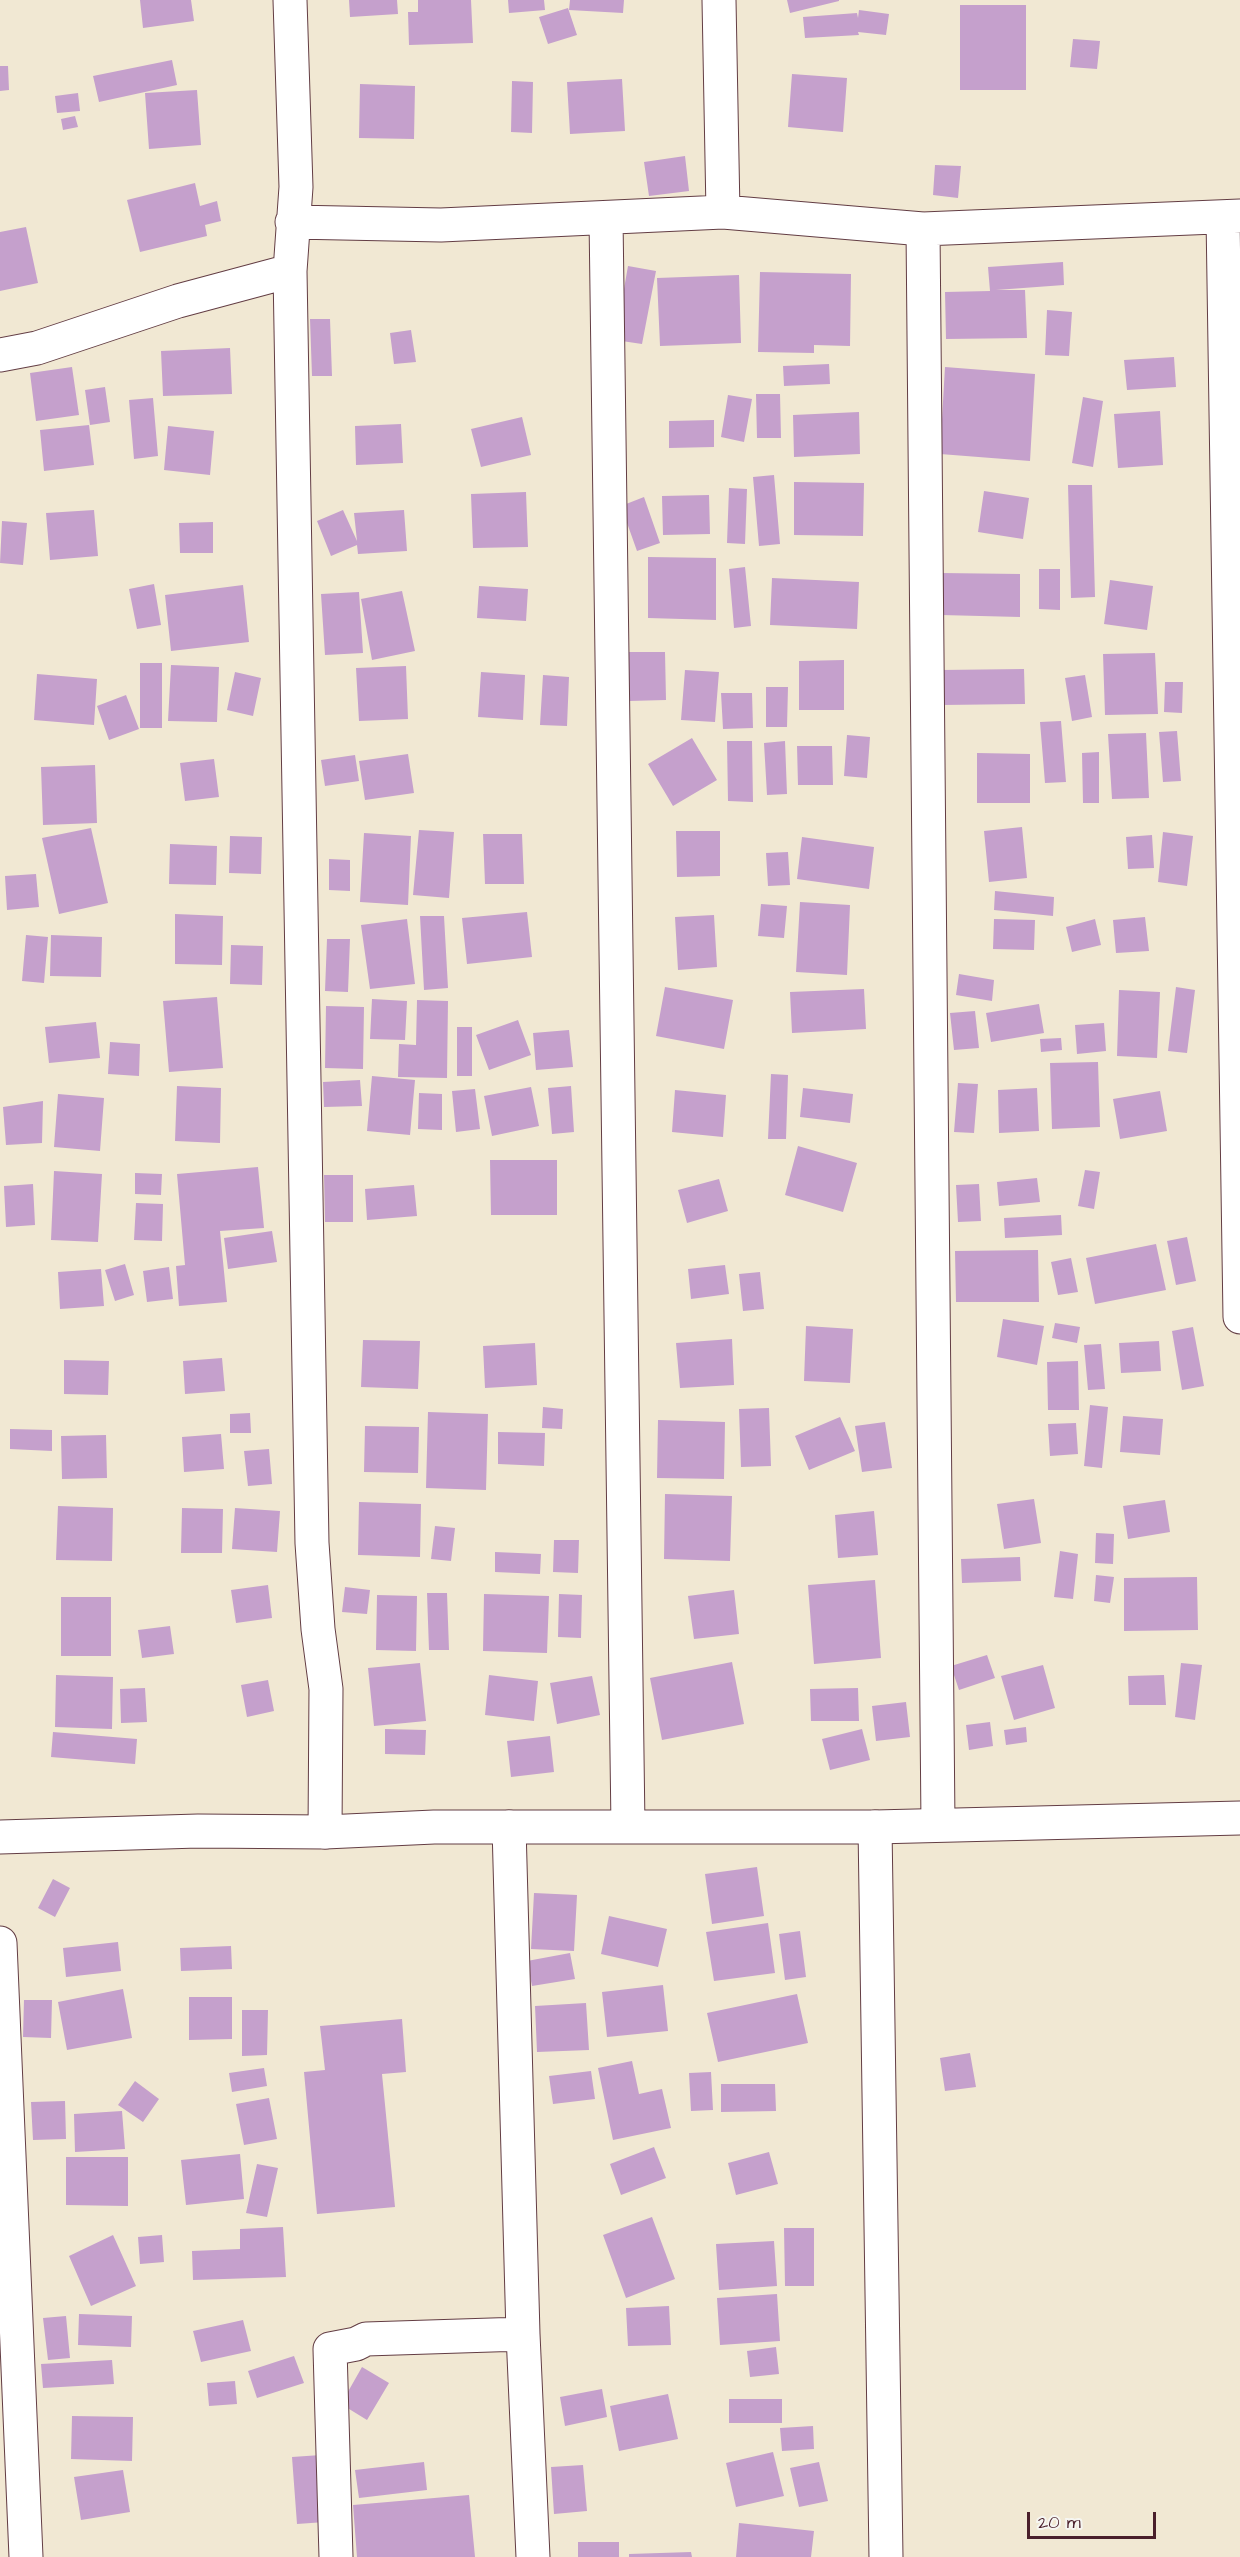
<!DOCTYPE html>
<style>
body{margin:0}
#map{position:relative;width:1240px;height:2557px;overflow:hidden;background:#f1e8d3;font-family:"Architects Daughter",sans-serif}
canvas{display:block}
.scale{position:absolute;left:1027px;top:2512px;width:129px;height:27px;box-sizing:border-box;border:3px solid #4a1f2b;border-top:0;padding-left:8px;font-size:18px;line-height:21px;white-space:nowrap;color:#4a1f2b;-webkit-text-stroke:4px #f6f6f2;paint-order:stroke}
</style>
<div id="map">
<canvas width="1240" height="2557"></canvas>
<div class="scale">20 m</div>
</div>
<script>
const ctx = document.querySelector('canvas').getContext('2d');
ctx.lineJoin = 'round';
function paint(path, color) { ctx.fillStyle = color; ctx.fill(path, 'evenodd'); }
function trace(path, color, width, dash) { ctx.strokeStyle = color; ctx.lineWidth = width; ctx.lineCap = dash ? 'butt' : 'round'; ctx.setLineDash(dash || []); ctx.stroke(path); }
paint(new Path2D(`
 M140,0h51l3,21 -51,7z
 M349,0h48l1,14 -48,3z
 M418,0h53l2,43 -64,2 -1,-33h10z
 M508,0h36l1,10 -36,3z
 M570,0h54l-1,13 -54,-3z
 M787,0h52v1l-49,12z
 M960,5h66v85h-66z
 M568,8l9,27 -29,9 -9,-27z
 M859,10l30,4 -3,21 -28,-3 1,3 -54,3 -2,-21 54,-4 1,5z
 M1073,39l27,2 -3,28 -27,-2z
 M172,60l5,25 -78,17 -6,-26z
 M0,66h8l1,24 -9,1z
 M792,74l55,4 -4,54 -55,-5z
 M622,79l3,52 -55,3 -3,-52z
 M512,81l21,1 -1,51 -21,-1z
 M360,84l55,2 -1,53 -55,-1z
 M197,90l4,55 -52,4 -4,-56z
 M78,93l2,18 -23,2 -2,-17z
 M75,116l3,11 -15,3 -2,-11z
 M685,156l4,35 -40,5 -5,-34z
 M935,165l26,1 -3,32 -25,-3z
 M195,183l5,23 17,-5 4,20 -16,4 2,11 -67,16 -13,-52z
 M26,227l12,56 -38,8v-59z
 M1063,262l1,23 -68,5h29l2,48 -81,1 -1,-47 45,-1 -2,-24z
 M628,266l28,5 -14,73 -27,-4z
 M760,272l91,2 -1,72 -36,-1v8l-56,-1z
 M739,275l2,68 -81,3 -3,-68z
 M1047,310l25,2 -3,44 -24,-1z
 M310,319h20l2,57h-20z
 M411,330l5,32 -22,2 -4,-31z
 M230,348l2,46 -69,2 -2,-45z
 M1174,357l2,30 -49,3 -3,-30z
 M829,364l1,20 -46,2 -1,-20z
 M72,367l7,48 -43,6 -6,-48z
 M945,367l90,7 -5,87 -90,-7z
 M105,387l5,35 -20,3 -5,-35z
 M756,394h24l1,44h-24z
 M728,395l24,4 -8,43 -23,-5z
 M1083,397l20,4 -10,66 -21,-4z
 M153,398l5,58 -24,3 -5,-59z
 M1160,411l3,54 -45,3 -4,-54z
 M859,412l1,42 -66,3 -1,-42z
 M522,417l9,38 -50,12 -10,-38z
 M714,420v27l-45,1v-27z
 M401,424l2,39 -47,2 -1,-39z
 M89,425l5,40 -50,6 -4,-41z
 M168,426l46,5 -4,44 -46,-5z
 M774,475l6,69 -21,2 -6,-69z
 M794,482l70,1 -1,53 -69,-1z
 M1068,485h24l3,112 -24,1z
 M729,488l18,1 -2,55 -18,-1z
 M984,491l45,7 -6,41 -45,-7z
 M526,492l2,55 -55,1 -2,-54z
 M709,495l1,39 -47,1 -1,-39z
 M644,497l16,46 -23,8 -16,-45z
 M94,510l4,46 -48,4 -4,-47z
 M343,510l14,31 -3,-28 50,-3 3,41 -49,3 -1,-9 -26,11 -14,-35z
 M2,521l25,2 -4,42 -23,-2z
 M213,522v31h-33l-1,-30z
 M648,557l68,1v62l-68,-2z
 M745,567l6,59 -17,2 -5,-59z
 M1039,569h21v41l-21,-1z
 M941,573l79,1v43l-79,-2z
 M772,578l87,4 -2,47 -87,-4z
 M1110,580l43,6 -6,44 -43,-6z
 M154,584l7,41 -24,4 -8,-40z
 M243,585l6,57 -78,9 -6,-56z
 M479,586l49,3 -2,32 -49,-3z
 M402,591l13,60 -43,9 -11,-61z
 M359,592l4,61 -38,2 -4,-61z
 M628,652h37l1,48 -37,1z
 M1155,653l3,61 -53,1 -2,-61z
 M844,660v50h-45v-49z
 M140,663h22v65h-22z
 M171,665l48,2 -2,55 -49,-1z
 M406,666l2,53 -49,2 -3,-53z
 M1024,669l1,35 -83,1 -1,-35z
 M685,670l34,2 -4,50 -34,-2z
 M235,672l26,6 -8,38 -26,-6z
 M481,672l44,3 -2,45 -45,-3z
 M37,674l60,5 -3,46 -60,-5z
 M543,675l26,2 -2,49 -27,-1z
 M1085,675l7,42 -20,4 -7,-43z
 M1165,682h18l-1,31 -18,-1z
 M766,687h22l-1,40h-21z
 M721,693h31l1,35 -30,1z
 M126,695l13,34 -30,11 -12,-34z
 M1061,721l5,61 -21,1 -5,-61z
 M1177,731l4,50 -18,1 -4,-50z
 M1146,733l3,65 -37,1 -4,-65z
 M847,735l23,2 -3,41 -23,-2z
 M692,738l25,42 -44,26 -25,-42z
 M727,741h25l1,61 -25,-1z
 M785,741l2,53 -20,1 -3,-52z
 M797,746h35l1,39h-35z
 M1099,752v51h-16l-1,-50z
 M977,753l53,1v49h-53z
 M408,754l6,39 -49,7 -6,-39z
 M355,755l4,26 -34,5 -4,-26z
 M214,759l5,38 -34,4 -5,-38z
 M95,765l2,58 -54,2 -2,-58z
 M1022,827l5,51 -38,4 -5,-51z
 M91,828l17,75 -49,11 -17,-76z
 M419,830l35,2 -5,66 -36,-3z
 M676,831h44v45l-43,1z
 M1163,832l30,4 -6,50 -29,-4z
 M364,833l47,3 -3,69 -48,-3z
 M483,834h39l2,50h-39z
 M1152,835l2,33 -26,1 -2,-32z
 M230,836l32,1 -1,37 -32,-1z
 M802,837l72,10 -5,42 -72,-10z
 M170,844l47,2 -1,39 -47,-1z
 M788,852l2,33 -22,1 -2,-33z
 M329,859l21,1v31l-21,-1z
 M36,874l3,33 -32,3 -2,-34z
 M995,891l59,6 -1,19 -59,-6z
 M800,902l50,3 -3,70 -51,-3z
 M761,904l26,2 -3,32 -26,-2z
 M527,912l5,45 -65,7 -5,-46z
 M175,914l48,2 -1,49 -47,-1z
 M714,915l3,52 -39,3 -3,-53z
 M420,916h24l4,72 -24,2z
 M1145,917l4,34 -33,2 -3,-33z
 M407,919l8,65 -45,5 -9,-64z
 M994,919l41,1 -1,30 -41,-1z
 M1095,919l6,26 -29,7 -6,-25z
 M26,935l22,2 -4,46 -22,-2z
 M51,935l51,2 -1,40 -51,-1z
 M327,939h23l-2,53 -23,-1z
 M231,945l32,1 -1,39 -32,-1z
 M959,974l35,6 -2,21 -36,-6z
 M665,987l68,13 -9,49 -68,-13z
 M1176,987l19,3 -8,63 -19,-2z
 M864,989l2,40 -74,4 -2,-41z
 M1119,990l41,2 -3,66 -40,-2z
 M217,997l6,71 -54,4 -6,-71z
 M372,999l35,2 -2,39 -35,-1z
 M417,1000l31,1 -1,77 -49,-1 1,-33 17,1z
 M1039,1004l5,29 -53,9 -5,-29z
 M326,1006l38,1 -1,62 -38,-1z
 M975,1011l4,37 -25,2 -4,-37z
 M518,1020l13,35 -42,15 -13,-35z
 M96,1022l4,36 -51,5 -4,-36z
 M1104,1023l2,28 -29,3 -2,-29z
 M457,1027h15v49h-15z
 M569,1030l4,37 -37,3 -3,-37z
 M1061,1038l1,12 -21,2 -1,-13z
 M110,1042l30,2 -1,32 -31,-2z
 M1098,1062l2,65 -48,2 -2,-66z
 M771,1074l17,1 -2,64h-18z
 M372,1076l43,4 -5,55 -43,-4z
 M360,1080l2,26 -38,1 -1,-25z
 M958,1083l20,1 -4,49 -20,-1z
 M177,1086l44,2 -1,55 -45,-2z
 M571,1086l3,46 -22,2 -4,-46z
 M531,1087l8,39 -47,10 -8,-40z
 M803,1088l50,6 -3,29 -50,-6z
 M1037,1088l2,43 -40,2 -1,-43z
 M475,1089l5,40 -24,3 -4,-41z
 M675,1090l51,5 -3,42 -51,-5z
 M1160,1091l7,40 -47,8 -7,-40z
 M419,1093l23,1v36l-24,-1z
 M58,1094l46,4 -4,53 -46,-4z
 M43,1101l-1,42 -36,2 -3,-38z
 M798,1146l59,17 -14,49 -58,-17z
 M490,1160h67v55h-66z
 M258,1167l6,61 -44,3 7,71 -48,4 -3,-40 9,-1 -8,-91z
 M1085,1170l15,2 -6,37 -16,-3z
 M54,1171l48,3 -4,68 -47,-2z
 M135,1173l27,1 -1,21 -26,-1z
 M324,1175h29v47h-28z
 M1037,1178l3,24 -41,4 -2,-24z
 M719,1179l9,32 -41,12 -9,-33z
 M33,1184l2,41 -29,2 -2,-41z
 M979,1184l2,37 -23,1 -2,-37z
 M414,1185l3,31 -50,4 -2,-31z
 M136,1203l27,1 -1,37 -28,-1z
 M1061,1215l1,20 -57,3 -1,-20z
 M272,1231l5,31 -49,7 -4,-31z
 M1187,1237l9,44 -20,4 -9,-44z
 M1156,1244l10,46 -71,14 -9,-46z
 M1038,1250l1,52h-83l-1,-51z
 M1071,1258l7,34 -20,3 -7,-33z
 M125,1264l9,31 -19,6 -10,-31z
 M725,1265l4,29 -38,5 -3,-30z
 M169,1267l4,32 -26,3 -4,-31z
 M101,1269l3,37 -44,3 -2,-37z
 M760,1272l4,37 -21,2 -4,-37z
 M1003,1319l41,7 -7,39 -40,-8z
 M1055,1323l25,4 -3,16 -25,-5z
 M806,1326l47,3 -3,54 -46,-2z
 M1193,1327l11,59 -22,4 -10,-59z
 M732,1339l2,46 -54,3 -4,-45z
 M363,1340l57,1 -2,48 -57,-2z
 M1159,1341l2,30 -40,2 -2,-30z
 M535,1343l2,42 -52,3 -2,-42z
 M1101,1344l4,45 -17,1 -4,-45z
 M222,1358l3,33 -40,3 -2,-33z
 M64,1360l45,1 -1,34 -44,-1z
 M1078,1361l1,49h-31l-1,-48z
 M1090,1405l18,2 -6,61 -18,-2z
 M543,1407l20,2 -1,20 -20,-1z
 M769,1408l2,58 -30,1 -2,-58z
 M428,1412l60,2 -2,76 -60,-2z
 M250,1413l1,20h-21v-19z
 M1123,1416l40,3 -3,36 -40,-3z
 M840,1417l15,34 -46,19 -14,-34z
 M658,1420l67,2 -1,57 -67,-1z
 M885,1422l7,46 -30,4 -7,-46z
 M1076,1423l2,31 -28,2 -2,-32z
 M365,1426l54,1 -1,46 -54,-1z
 M10,1429l42,1v21l-42,-2z
 M498,1432l47,1 -1,33 -46,-2z
 M221,1434l3,35 -40,3 -2,-35z
 M106,1435l1,43 -45,1 -1,-43z
 M269,1449l3,35 -24,2 -4,-35z
 M665,1494l67,2 -2,65 -66,-2z
 M1034,1499l7,44 -37,6 -7,-45z
 M1165,1500l5,32 -42,7 -5,-33z
 M359,1502l62,2 -1,53 -62,-2z
 M58,1506l55,2 -1,53 -56,-1z
 M182,1508l41,1 -1,44h-41z
 M235,1508l45,3 -3,41 -45,-3z
 M874,1511l4,44 -40,3 -3,-43z
 M435,1526l20,2 -4,33 -20,-2z
 M1096,1533l18,1 -1,30 -18,-1z
 M554,1540h25l-1,33 -25,-1z
 M1060,1551l18,3 -5,45 -19,-2z
 M495,1552l46,2 -1,20 -45,-2z
 M1020,1557l1,24 -59,2 -1,-24z
 M1096,1575l18,2 -4,26 -16,-2z
 M1197,1577l1,53 -74,1v-53z
 M875,1580l6,78 -67,6 -6,-79z
 M268,1585l4,33 -36,5 -5,-33z
 M345,1587l25,3 -3,24 -25,-2z
 M734,1590l5,44 -45,5 -6,-43z
 M427,1593h20l2,57h-20z
 M484,1594l65,2 -2,57 -64,-2z
 M559,1594l23,1 -1,43 -23,-1z
 M377,1595l40,1 -1,55 -40,-1z
 M61,1597h50v59h-50z
 M170,1626l4,28 -32,4 -4,-28z
 M987,1655l8,23 -36,12 -8,-24z
 M732,1662l12,62 -82,16 -12,-62z
 M420,1663l6,58 -52,5 -6,-58z
 M1181,1663l21,2 -7,55 -20,-3z
 M1043,1665l12,43 -41,12 -13,-44z
 M56,1675l57,2 -1,52 -57,-2z
 M489,1675l49,6 -4,40 -49,-6z
 M1164,1675l2,30h-37l-1,-29z
 M592,1676l8,39 -43,9 -7,-41z
 M268,1680l6,31 -27,6 -6,-32z
 M145,1688l2,34 -26,1 -1,-34z
 M858,1688l1,33h-48l-1,-32z
 M906,1702l4,35 -34,4 -4,-35z
 M990,1722l3,24 -24,4 -3,-25z
 M1026,1727l1,15 -21,3 -2,-15z
 M385,1729l41,1 -1,25 -40,-1z
 M862,1729l8,31 -40,10 -8,-31z
 M53,1732l84,7 -2,25 -84,-7z
 M550,1736l4,36 -43,5 -4,-36z
 M757,1867l7,49 -52,8 -7,-50z
 M53,1879l17,9 -15,29 -17,-9z
 M534,1893l43,2 -3,56 -43,-2z
 M609,1916l58,13 -9,38 -57,-13z
 M768,1923l7,50 -61,8 -8,-49z
 M800,1931l6,46 -21,3 -6,-46z
 M118,1942l3,29 -55,6 -3,-29z
 M231,1946l1,23 -51,2 -1,-23z
 M570,1953l5,26 -43,7 -5,-25z
 M663,1985l5,46 -61,6 -5,-45z
 M123,1989l9,49 -65,12 -9,-48z
 M797,1994l11,49 -90,19 -11,-49z
 M189,1997h43v42l-43,1z
 M24,2000h28l-1,38 -28,-1z
 M586,2003l3,47 -52,2 -2,-46z
 M242,2010h26l-1,45 -25,1z
 M402,2019l4,53 -24,2 13,133 -78,7 -13,-142 21,-2 -5,-44z
 M970,2053l6,34 -31,4 -5,-33z
 M632,2061l7,33 23,-5 9,39 -58,12 -15,-72z
 M264,2068l3,18 -35,6 -3,-19z
 M591,2071l4,28 -42,5 -4,-28z
 M711,2072l2,38 -22,1 -2,-38z
 M135,2081l24,18 -16,23 -25,-17z
 M721,2084h54l1,27 -55,1z
 M269,2098l8,41 -33,6 -8,-41z
 M65,2101l1,38 -33,1 -2,-38z
 M122,2111l3,38 -50,3 -1,-38z
 M654,2147l12,31 -45,17 -11,-31z
 M769,2152l9,32 -42,11 -8,-32z
 M240,2154l4,45 -58,6 -5,-45z
 M66,2157h62v49l-62,-1z
 M257,2164l21,4 -11,49 -21,-4z
 M652,2217l23,62 -49,19 -23,-63z
 M283,2227l3,50 -93,3 -1,-29 48,-2v-20z
 M784,2228h30v58h-29z
 M113,2235l23,51 -45,20 -22,-50z
 M162,2235l2,27 -24,2 -2,-27z
 M774,2241l3,45 -58,4 -3,-46z
 M777,2294l3,47 -60,4 -3,-47z
 M669,2306l2,39 -43,1 -2,-38z
 M79,2314l53,2 -1,31 -53,-2z
 M66,2316l4,42 -22,2 -5,-42z
 M243,2320l8,31 -50,11 -8,-31z
 M776,2347l3,27 -29,3 -3,-26z
 M294,2356l10,27 -47,15 -9,-27z
 M112,2360l2,24 -71,4 -2,-24z
 M362,2367l27,16 -22,37 -26,-16z
 M235,2381l2,23 -28,2 -2,-23z
 M602,2389l5,28 -42,9 -5,-29z
 M668,2394l10,45 -59,12 -9,-45z
 M729,2399h53v24h-53z
 M72,2416l61,1 -1,44 -61,-2z
 M813,2426l1,23 -32,2 -2,-23z
 M773,2452l11,44 -48,11 -10,-44z
 M321,2455l4,67 -28,2 -5,-67z
 M424,2462l3,28 -68,8 -4,-28z
 M819,2462l9,39 -29,6 -9,-39z
 M583,2465l4,46 -33,3 -3,-47z
 M123,2470l7,42 -49,8 -7,-43z
 M469,2495l6,62h-118l-4,-52z
 M739,2523l75,8 -3,26h-75z
 M578,2542h41v15h-41z
 M691,2552l1,5h-63v-3z`), '#c5a0cc');
const minor = new Path2D(`
 M290,0l6,187 -6,84 22,1272 6,86 8,60 -1,143
 M719,0l4,212
 M1223,217l17,1100
 M606,218l22,1608
 M292,222l149,3 282,-13 200,17 317,-13
 M923,229l15,1595
 M0,355l37,-7 141,-47 112,-30
 M509,1827l14,507 10,223
 M875,1827l11,730
 M336,2557l-6,-208 26,-5 10,-5 157,-5`);
const tertiary = new Path2D(`
 M0,1837l198,-6 127,1 109,-5h441l365,-9
 M0,1943l26,614`);
trace(minor, '#633d44', 35);
trace(tertiary, '#633d44', 35);
trace(minor, '#fff', 33);
trace(tertiary, '#fff', 33);
</script>
